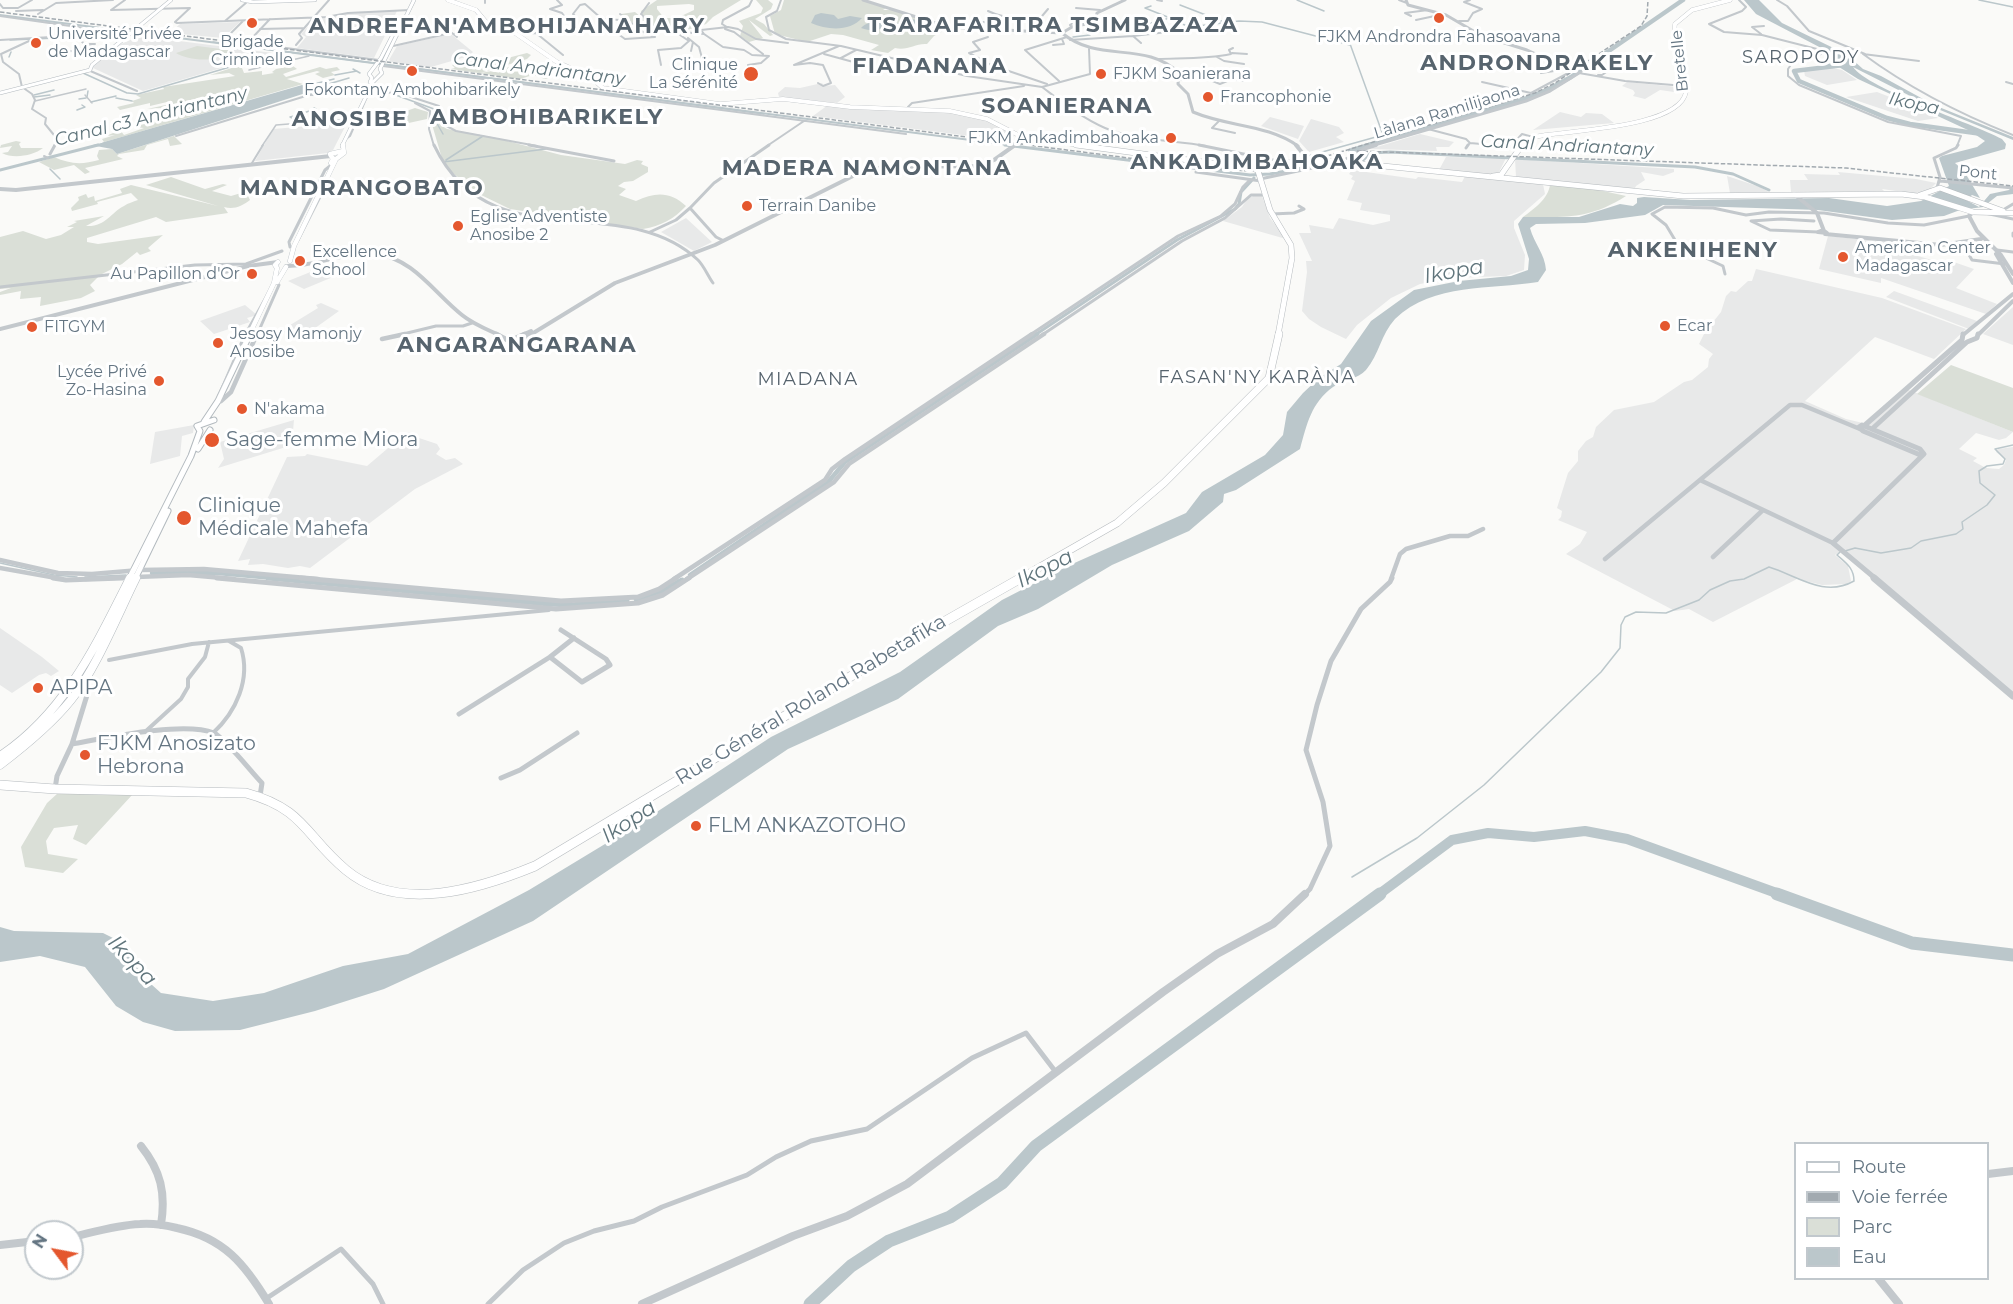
<!DOCTYPE html>
<meta charset="utf-8">
<style>
body{margin:0}
#map{position:relative;width:2013px;height:1304px;overflow:hidden;background:#fafaf8;font-family:Montserrat,sans-serif}
canvas{display:block}
.legend{position:absolute;left:1794px;top:1142px;width:195px;height:138px;box-sizing:border-box;background:#fff;border:2px solid #c1c8cd;margin:0;padding:8px 10px;list-style:none;font-size:18px;color:#657683}
.legend li{display:flex;align-items:center;gap:12px;height:30px}
.legend b{width:30px;border:2px solid #c1c8cd}
.north{position:absolute;left:24px;top:1220px;width:60px;height:60px;box-sizing:border-box;background:#fff;border:2px solid #c1c8cd;border-radius:50%;rotate:302deg;font-size:16px;font-weight:700;line-height:24px;text-align:center;color:#657683}
.north::after{content:'';display:block;margin:auto;width:21px;height:27px;background:#e4572e;clip-path:polygon(50% 0,100% 100%,50% 72%,0 100%)}
</style>
<div id="map">
<canvas width="2013" height="1304"></canvas>
<ul class="legend">
<li><b style="height:8px;background:#fff"></b>Route</li>
<li><b style="height:8px;background:#a2aab0"></b>Voie ferrée</li>
<li><b style="height:16px;background:#dadfd7"></b>Parc</li>
<li><b style="height:16px;background:#bbc7cb"></b>Eau</li>
</ul>
<div class="north">N</div>
</div>
<script>
const ctx = document.querySelector('canvas').getContext('2d');
ctx.lineJoin = 'round';
function paint(path, color) { ctx.fillStyle = color; ctx.fill(path, 'evenodd'); }
function trace(path, color, width, dash) { ctx.strokeStyle = color; ctx.lineWidth = width; ctx.lineCap = dash ? 'butt' : 'round'; ctx.setLineDash(dash || []); ctx.stroke(path); }
function write(font, color, halo, rows, align = 'center') {
  ctx.font = font + ' Montserrat,sans-serif'; ctx.lineWidth = 6; ctx.setLineDash([]); ctx.textBaseline = 'middle'; ctx.strokeStyle = halo; ctx.fillStyle = color; for (const [text, x, y, turn = 0] of rows) {
    ctx.save(); ctx.translate(x, y); ctx.rotate((+turn || 0) * Math.PI / 180); ctx.textAlign = isNaN(turn) ? turn : align; if (halo) ctx.strokeText(text, 0, 0); ctx.fillText(text, 0, 0); ctx.restore();
  }
}
paint(new Path2D(`
 M397,11l-23,47 -77,-10 9,-11 -5,-3 15,-16 26,-4z
 M240,22l-17,16 -53,-5 10,-9z
 M451,34l22,18 -4,4 -38,11 -39,-5 -3,-2 8,-14z
 M140,36l133,17 -130,38 -50,-23 2,-4 21,-18z
 M1828,67l14,3 15,10 -30,5 -22,-9 -1,-5z
 M1627,82l51,5 -4,5 -14,-2 -15,9 -12,-3 2,-3 -2,-3 -11,-4z
 M822,83l2,3 11,-1 10,12 -8,6 -58,-6 -1,-4 7,-6 15,1z
 M1877,92l49,19 12,7 -20,3 -72,-24z
 M828,105l121,7 33,7 30,13 2,4 -5,5 -196,-25z
 M1560,112l21,5 5,-4 16,1 12,9 -81,7z
 M1270,117l34,9 -6,13 -37,-13z
 M1311,119l28,8 5,6 -8,4 8,5 -35,10 -10,-11z
 M347,123l-14,27 -5,3 -73,8 18,-32z
 M1420,134l34,8 -5,5h-13l1,4 -67,-2z
 M1446,157l60,1 -7,14 -6,4 -54,-6z
 M1515,159l159,10v3l-11,4 -22,-4 4,8 -9,6 -2,4 -118,-13z
 M1352,170l64,9 2,-2 44,5 3,-6 78,8 2,10 -31,27v7l11,27 -1,15 -18,6 -53,2 -33,6 -29,14 -34,27 -11,14 -25,-12 -12,-8 -7,-8 5,-39 -1,-11h6l-13,-28h12l-2,-8 24,4 6,-11 34,7 17,-4v-6l-30,-5 2,-7 -15,-3 8,-19 -4,-2 2,-3 -4,-2z
 M1838,172l78,7 20,4 -12,12 -42,-6 2,2 -93,1 -1,-12h18l-4,-6 36,1z
 M1727,176l33,11 9,5 -39,1z
 M1256,195l6,1 8,22 16,21 -63,-18 19,-14 6,-9z
 M686,218l26,24 -18,9 -33,-19z
 M1828,236l58,6v4l31,5 1,5 24,7 6,-3 26,9 -18,19 41,16 -11,10 -105,-36v5l-62,-14z
 M318,269l15,8 -29,12 -16,-8z
 M1756,269l126,29 84,31 -32,30 -59,-22 -70,64 41,18 17,4 41,-35 109,44 -7,6 -7,2 -23,-7 -17,16 18,9 -4,3 13,7 13,1 5,-4 2,-5 -10,-8 2,-3 15,-2v252l-172,-148 -6,4 13,11 3,15 -4,3 -25,1 -25,-6 -84,43 -24,-13 -14,2 -109,-57 14,-10 7,-12 -29,-12 3,-3 1,-6 -5,-3 11,-35 10,-12v-10l8,-10 7,-4 3,-10 18,-17 40,-8 30,-20 8,-2 16,-13 1,-8 4,-5 -14,-10 6,-12 16,-20 5,-16 5,-5 5,1 12,-11h4z
 M1894,291l83,30 -8,8 -83,-32z
 M321,303l18,8 -35,25 -17,-2 -5,-4 36,-22 -2,-3z
 M245,305l12,10 -10,3 3,4 -36,12 -14,-13z
 M2013,307v38l-30,-11z
 M294,420l-1,11 -7,16 -68,21 6,-9 -4,-17z
 M194,425l-1,8 -11,3 -2,20 -30,8 5,-32z
 M407,432h5l-2,3 27,9 3,5 -4,5 10,6 9,-2 8,6 -48,25 -105,79 -10,-2 -12,2 -25,-4 -15,1 2,-6 -12,2 49,-104 18,-1 2,-2 60,12z
 M0,628l42,29 17,14 -8,5 -5,-3 -7,2 -27,18 -12,-8z`), '#e8e9e9');
paint(new Path2D(`
 M657,0h84l-28,17 -7,7 -22,7 -44,-2 -19,-15 14,-2 7,6 -1,-7zM689,4l5,1v5l-17,8h-13l-7,-9v-3z
 M756,0h12l5,4 -2,5 -16,10 9,5 9,11 -3,1 -21,-16 14,18 -14,4 -9,-6 3,-10 -4,-5 22,-8 2,-5z
 M784,0h79l23,8 -3,2h10l56,18 -15,8 -7,8c-12,-1 -19,7 -32,4l-7,5 -17,-3 8,-5 -36,-10 -12,-1 -24,8 -32,-8 -5,-18 11,-6z
 M197,46l32,4 1,1c-12,12 -41,10 -54,2z
 M527,53l4,2 -4,4 -47,14c21,-2 40,-12 61,-7l-2,2 6,1 -4,2 4,1 -4,2 9,4 -5,1 -12,-4 -13,4 -69,-10 4,-1 -3,-3 13,-4 23,2z
 M247,63l3,1 -8,4 2,5 18,-2v4l12,-2 -2,-1 4,-3 17,-3 4,3 -14,5 3,3 34,-10 6,2 11,-2 3,3 -9,2 4,3 -12,3 -8,-4 5,-2 -3,-1 -30,8 16,5 -171,50 -28,8 -2,-3 13,-4 -9,1 14,-6 4,5 20,-7 -9,-1 11,-6 26,-5 -2,-5 -10,2v-5l-13,1 19,-4 1,-3 -17,4v-3l-30,7 -3,-3 17,-4 -2,-2 9,-3 -5,-3 28,-6 -1,-2 72,-11 -6,-3 -19,2z
 M415,108l13,4 -1,7 -23,5 -10,-4 -12,3 -5,-2z
 M255,110l-81,26 8,8 -12,2 -2,-7 -21,6 -3,5 -25,4 -2,2 6,3 -38,9 5,4 -5,2 -11,-9 -20,5 -15,-8 15,-5c16,7 27,8 45,3l-2,-4 2,-6 13,-1 5,5z
 M439,118l3,8 5,3 45,8 69,18 64,9 12,-4 6,1 -2,3 7,3v5l-15,9 -9,1 -6,4 8,3 -7,6 17,6c19,-9 34,-10 50,5 -12,13 -25,20 -43,23l-133,-20 -31,-15 -25,-20 -11,-12 -12,-41z
 M16,141l5,1 -2,2 2,4h22c-10,8 -30,11 -41,5l6,-1 4,-6 -12,2 1,-3z
 M171,177l34,12 18,-5 4,1 -15,6 19,5 27,-8 5,2 -15,6 2,4c-8,6 -16,10 -26,7l4,6 -62,9 -10,-5 -69,21v4l11,2 65,-9 -15,13 3,3 -11,4 -3,-3 -15,12 -22,11 -10,10 5,6 -14,7 -41,8 1,-9 -21,2 1,-8 -21,4v-3l11,-4 -11,1v-52l23,-6 23,8 15,-4 13,-8h-7l10,-5 -3,-1 30,-5 -18,10c20,1 24,-13 38,-20 4,-3 9,-4 14,-6l-7,-7 -34,9 1,2 -26,7 -1,-3 8,-8 -1,-3 8,-3 2,4 6,-2 1,5 27,-8 -2,-4 11,-4 87,21 -72,-21z
 M1550,185l44,4 32,7c-38,24 -60,21 -103,21 11,-8 25,-18 27,-32z
 M1951,365l62,23v44l-96,-38z
 M58,793l75,1 -47,51 -13,-6 5,-14 -24,3 -8,13 2,13 30,5 -15,14 -38,-6 -4,-20 26,-44z`), '#dadfd7');
paint(new Path2D(`
 M1744,0h15l23,23 72,35v3l9,8 18,7 53,29 79,32v3l-85,-35 -75,-38c15,22 119,56 149,72l4,5 -1,5 -50,14 9,8 16,27 -8,-3 -6,5 13,7 11,-13 19,-4 4,-5v9l-16,2 -14,11 -23,3 -16,6 -52,4 -74,-10 -155,-5 -18,10 -60,8 -49,1 -6,4c4,15 15,26 16,42l-8,12c-48,8 -104,0 -143,37 -14,15 -16,36 -29,51 -8,9 -23,10 -33,17 -22,16 -26,37 -33,62l-64,41 -12,4 -1,8 -34,29 -77,34 -74,44 -40,17 -100,73 -110,50 -255,172 -149,68 -69,22 -75,19 -65,1 -32,-9 -27,-16 -31,-39 -45,-11 -40,6v-35l14,4 89,2 20,10 19,33 19,17 52,8 51,-8 79,-27 65,-12 121,-64 114,-69 128,-84 129,-65 102,-72 68,-35 116,-52 16,-21 63,-37 18,-20 4,-23 16,-19 16,-15 22,-14 30,-43 43,-31 45,-9 52,-5 17,-6 1,-11 -11,-35 5,-7h56l41,-13 13,2 4,-3v-5l7,-1 47,3 138,-2 58,8 34,-5 28,-15 -10,-28 3,-2 35,-9 8,-6 -15,-10 -112,-52 -19,-12 -18,-2 12,-2 -8,-13 -69,-36z
 M821,13l13,2 4,4 12,-3 12,2c-12,14 -35,12 -51,5l4,-8z
 M909,18l14,4 -9,4 25,5 -3,3c-15,-2 -28,-7 -43,-8 -11,0 -15,8 -32,2 10,-11 33,-5 45,-4l-7,-2z
 M302,85l13,5 -198,64 -5,-5 -16,-3 8,-4z`), '#bbc7cb');
trace(new Path2D(`
 M1297,0l27,11
 M1979,0l34,7
 M1180,5l44,17
 M1151,6l-6,2 25,10
 M1073,37l17,-2 -3,-2 33,-2 50,-13 19,9 50,-6 23,1 88,23
 M10,40l46,-2
 M213,42l551,72
 M9,57l2,-5
 M353,69l7,4
 M83,73l44,20
 M335,75l22,-4
 M306,86l28,-7
 M315,88l34,-10
 M128,93l10,1 126,-37
 M308,94l59,-1
 M393,94l41,15 1,11 8,14
 M34,95l20,-5
 M34,97l16,-2
 M87,97l1,-6
 M116,98l16,3
 M79,99l7,-1
 M91,102l25,-6
 M77,110l8,-3 -3,-2
 M299,112l3,2 -12,3 9,6
 M303,113l13,-4 -2,-1
 M1308,156l75,-21 -34,-94
 M446,160l37,-24
 M443,162l103,-13
 M50,169l10,10
 M1845,551l10,-3 26,5 30,-5 10,-7 35,-7 7,-5 -1,-7 25,-17 8,-10 -15,-12 -1,-12 8,-5 16,-2 2,-5 -10,-10 18,-4
 M0,563l54,12 23,2
 M85,577l41,-2
 M1352,877l65,-39 67,-53 117,-113 19,-24 1,-23 4,-8 11,-5 30,1 33,-13 11,-10 20,-9 14,-2 25,-12c29,9 55,31 85,14 0,-13 -8,-18 -17,-26l3,-3`), '#bbc7cb', 1.5);
trace(new Path2D(`
 M0,15l1017,131
 M93,146l13,-3`), '#bbc7cb', 2);
trace(new Path2D(`
 M1005,145l245,30 20,-1 49,-9h41
 M1362,161l9,-8 19,-1 305,15 38,7 36,16
 M0,170l98,-25
 M1035,335l142,-95 58,-31 4,-5 2,-12 13,-14`), '#bbc7cb', 3);
trace(new Path2D(`
 M152,573h66l66,6
 M690,575l139,-94 16,-19 192,-128`), '#bbc7cb', 4.5);
trace(new Path2D(`
 M268,578l281,26 22,1 56,-5
 M636,599l24,-7 22,-12`), '#bbc7cb', 5);
trace(new Path2D(`
 M1844,65l-50,6 5,10 88,37 23,6 72,10
 M1366,146l156,-46 27,-11 22,-12 112,-77`), '#bbc7cb', 4.5);
trace(new Path2D(`
 M1351,151l20,-6`), '#bbc7cb', 6);
trace(new Path2D(`
 M1378,895l74,-55 36,-7 46,4 51,-6 42,8 155,56`), '#bbc7cb', 10);
trace(new Path2D(`
 M1777,894l135,49 101,12
 M810,1304l41,-38 38,-25 61,-24 52,-34 34,-37 344,-252`), '#bbc7cb', 13);
const secondaryFar3 = new Path2D(`
 M242,0l11,2 62,-2
 M370,82l2,-4 -3,-4 12,-16 20,-39
 M0,93l90,-23 2,-5 79,-65
 M342,146l31,-64 9,-9 -2,-4 34,-69`);
const secondaryFar2 = new Path2D(`
 M331,163l2,-4 -3,-5 13,-3
 M290,261l4,-15 42,-87 8,-6 -1,-8
 M277,282l9,-15
 M249,335l25,-52 3,-15 -2,-3 3,-3`);
const secondaryFar1 = new Path2D(`
 M204,422l14,-21 32,-67
 M198,449l12,-19
 M129,579l62,-123 9,-25 -3,-5 17,-6
 M135,579l33,-68`);
const secondary = new Path2D(`
 M0,756c65,-43 96,-111 130,-178
 M0,765c25,-19 51,-40 71,-65 25,-31 47,-86 65,-122`);
const primaryFar3 = new Path2D(`
 M448,0l28,10 10,12 29,11 42,29 32,14 14,12 117,16 63,-5 67,8 100,4 37,8 37,19 63,8
 M1521,146l12,-9c31,-7 146,-8 153,-45 3,-19 -14,-45 -11,-68l17,-14 38,-10`);
const primaryFar2 = new Path2D(`
 M1076,145l150,20 107,-4 350,35 218,-2 24,3 48,15 40,1
 M1249,160l-2,4 11,7 12,39 21,35 1,13 -14,77
 M1493,176l8,-1 21,-30
 M1920,195l20,-7 63,23`);
const primaryFar1 = new Path2D(`
 M1019,579l98,-56 47,-40 105,-105 10,-44`);
const primary = new Path2D(`
 M0,785l55,4 191,4c59,16 59,43 100,77 53,44 133,19 189,-4l363,-218 123,-70`);
trace(secondaryFar3, '#b3babf', 4);
trace(secondaryFar2, '#b3babf', 5);
trace(secondaryFar1, '#b3babf', 7);
trace(secondary, '#b3babf', 9);
trace(primaryFar3, '#b5babe', 4.5);
trace(primaryFar2, '#b5babe', 6);
trace(primaryFar1, '#b5babe', 8);
trace(primary, '#b5babe', 10);
trace(new Path2D(`
 M249,70l60,-14
 M85,95l7,8
 M35,101l51,-12
 M262,146l14,-21 76,-6`), '#c3c8cc', 1.5);
trace(new Path2D(`
 M44,156l4,2
 M252,163l11,-18`), '#c3c8cc', 2);
trace(new Path2D(`
 M109,660l83,-16 357,-34
 M146,731l35,-32 7,-12v-8l17,-22 4,-15
 M213,733c23,-21 38,-54 28,-85l-12,-7`), '#c3c8cc', 4);
trace(new Path2D(`
 M267,1298l74,-49 32,35 10,20
 M488,1304l35,-34 41,-27 30,-12 40,-10 28,-14 85,-32 29,-18 35,-16 56,-12 105,-71 54,-25 29,38`), '#c3c8cc', 5);
trace(new Path2D(`
 M485,0v3
 M557,0l5,5 -12,4 12,4 3,4 12,1 -4,-4 7,-9 5,-1 17,15 19,1 28,9 55,5
 M781,0l-4,11 -11,6 3,13 17,9 55,7 126,30 75,11 48,-13 -1,-25
 M1157,0l5,1
 M1399,0l8,3
 M1739,0l7,7 -4,4 -33,13 15,8 38,3 55,14 4,5 -26,5 -7,10v7l11,9 89,37 73,14 -4,10
 M1777,0l10,6 22,25 56,23
 M649,3l-8,11 10,11 10,3
 M0,4l3,4h15l14,-8
 M1076,8l24,2
 M111,10l79,-2 -15,14 2,1 149,-6 22,-4 62,-3
 M111,10l14,-10
 M16,11l27,-1
 M988,11c24,12 52,6 75,22
 M38,14l18,-11 57,-3
 M620,14l10,7
 M0,16l127,18
 M1411,16l-6,-3 23,-3
 M433,18l24,19
 M1416,20l28,-6
 M225,21l22,-19
 M243,21l-19,19 155,20
 M1459,21h9l5,-8 9,-4 -18,-7 6,-2
 M983,22l15,2 5,6
 M1037,22l11,-13
 M443,27l26,-6
 M727,27l-5,-3 1,-4 26,-14 3,-6
 M1072,27l-2,-2 6,-4
 M461,28l11,-2
 M260,29l44,-1
 M725,29l9,3 29,22
 M614,31l11,8 30,-2 -14,-6
 M454,34l27,-6
 M519,34l17,-1 27,22
 M704,34l-3,-4 27,-3 10,2 18,10 32,4
 M704,34l19,13 21,3 8,5 17,1 -8,7 -13,2
 M952,34l8,-6
 M1761,34l-9,-7 12,-1
 M1133,36l52,-6
 M688,38l11,9 3,11 14,7
 M0,40l69,-4 10,2 5,6h11l-14,4
 M1070,40l63,-4 8,7
 M241,42l12,-5 17,-18
 M296,45l6,-7 -3,-4 30,-34
 M1053,45l11,-1 -2,-5
 M393,46l58,-13
 M980,50l-11,3 22,12 56,19
 M980,50l-7,-8 15,-5
 M691,51l2,-9
 M63,52l47,-5
 M1232,53l15,1
 M824,54l33,9 -4,3
 M266,57l17,-4
 M1217,57l7,4 20,3
 M841,58l15,-8
 M1158,59c25,-1 49,0 73,-5l-2,-4 4,-2
 M1919,61l-56,-7c46,34 97,60 150,81
 M1593,64l34,7
 M661,65l-3,-15 23,-2 8,-7 -12,-8
 M383,66l523,68
 M88,70l49,21
 M1541,73l26,-4
 M1579,73l46,8 60,5
 M1579,73l23,-15
 M1598,75h4l19,-13
 M1178,80l27,-2 15,6 12,-5 11,2
 M1059,81l-34,-31 42,-13
 M1482,82l49,11 41,-22
 M2006,82l7,2
 M818,83l5,3 8,-3 -8,-18 -13,-2 -16,2 45,-19
 M22,87l10,7 3,6 -3,9 14,9 -1,6 13,16 -4,6
 M22,87l-3,-13 -16,-12 -2,-8 28,-13
 M1042,87c20,15 40,31 63,41 31,13 68,12 101,18
 M369,92l30,1 40,13 2,17 15,8 81,15
 M415,103l15,8 -1,18 5,17
 M908,107l4,-4 112,-17
 M1219,121l-7,7 23,5
 M1428,129l38,10 4,4 -3,3
 M176,136l133,-41 54,-1 6,-8
 M346,139l4,-3 19,-44
 M1470,143l34,3
 M767,146l37,-25
 M1511,146l11,-12 11,3`), '#c3c8cc', 2);
trace(new Path2D(`
 M434,145c56,118 187,43 264,115 6,6 10,16 15,23
 M529,145l85,16
 M1199,145l74,15
 M1489,145l21,2 2,-2
 M1466,148l2,-3
 M50,154l5,-9
 M1196,172l65,9
 M1260,179l57,-12 38,1 10,-3
 M1940,181l73,7
 M1937,188l3,-11 -6,-19 22,-10 2,-3
 M2003,210l10,-6
 M1985,213l28,6
 M1272,214l22,-1 10,-4 -5,-3
 M1814,221l-33,-2 -30,2 19,9 48,2
 M650,232l26,-12 14,-12
 M2013,233v3
 M298,240l30,-59
 M722,240l-6,-3 -26,-29 24,-25 55,-38
 M290,247l-1,-5 36,-72 5,-4
 M1965,248l7,12 33,4
 M1997,250l16,2
 M1725,274l-2,-8 -45,-21 -12,-20 -14,-11 13,-7 48,1 33,7 23,-3 55,1 64,10 36,2 45,-9
 M0,287l195,-22 51,-1 36,-13
 M245,335l29,-52
 M257,335l22,-50 -2,-2
 M399,335l37,-9h27l9,-3
 M1030,335l148,-99 43,-20 14,-12 8,-17 7,-7
 M1042,335l140,-94 43,-23 26,-23h14`), '#c3c8cc', 3);
trace(new Path2D(`
 M382,339l23,-5
 M218,400l28,-66
 M221,401l10,-9 26,-58
 M1700,480l133,63
 M1713,557l50,-47
 M1605,559l185,-154h12l58,24
 M0,560l58,13 34,1 48,-4 64,-1 114,10
 M0,568l62,11
 M85,579l103,-4 46,4
 M674,579l151,-99 7,-11 13,-10 187,-125
 M687,579l147,-97 15,-18 195,-130
 M1391,579l9,-25 6,-5 44,-13h18l15,-7`), '#c3c8cc', 4.5);
trace(new Path2D(`
 M53,578l13,2 56,-2
 M217,578l339,31 82,-6 25,-8 26,-17
 M301,578l260,23 77,-4 21,-8 17,-11
 M550,657l24,-19
 M459,714l91,-57 32,25 28,-17 -4,-6 -45,-29
 M72,744l16,-52 -6,-11
 M501,778l19,-8 57,-37
 M55,789l2,-13 15,-32c34,-6 111,-23 142,-11 11,5 38,40 48,50l-2,13
 M1304,895l6,-6 20,-43 -7,-44 -17,-52 11,-45 14,-44 30,-52 29,-27 2,-4`), '#c3c8cc', 5);
trace(new Path2D(`
 M141,1146c20,25 25,47 20,79
 M1988,1174l25,-3
 M72,1237c22,-5 45,-12 68,-13 12,-1 25,1 37,4 47,10 68,36 92,76
 M0,1245l36,-4
 M1878,1278l21,26
 M642,1304l151,-68 54,-20 60,-32 256,-192 54,-38 56,-30 32,-30`), '#c3c8cc', 8);
trace(new Path2D(`
 M863,0l85,27 114,6 10,-6 23,-5 2,-9 28,-13
 M1062,33c37,31 83,7 117,40l-1,11 10,10 5,18c35,15 74,12 105,34
 M1013,146l16,-8
 M1371,146l155,-45 24,-10 29,-18 -52,-23 -45,-14 -36,-21 -38,-10 -2,-5`), '#c3c8cc', 3);
trace(new Path2D(`
 M1296,145l12,15
 M1342,162l24,-14 10,-3
 M0,189l16,1 315,-34
 M1794,194l23,19 7,18
 M1973,212l-4,4 8,15 24,24 12,19
 M1823,230l4,3 -9,-1z
 M1825,234l116,11 40,-6
 M1996,254l17,29
 M288,266c29,0 58,-15 88,-12 37,4 59,40 86,61 11,9 24,14 37,20
 M0,329l248,-63 30,-4
 M522,335l9,-4
 M530,335l85,-52 100,-38 148,-74 22,-4 96,-1 13,-6 21,-15
 M1963,335l50,-41
 M1978,335l35,-34`), '#c3c8cc', 4);
trace(new Path2D(`
 M496,334l19,10 9,-3 8,-7
 M509,341l16,-7
 M1862,425l58,24 4,5h-6l-55,-23 -4,-4z
 M1864,426l98,-86 1,-6
 M1872,429l95,-87 10,-4 1,-4
 M1876,579l-43,-36 91,-89`), '#c3c8cc', 5);
trace(new Path2D(`
 M1874,578l139,118`), '#c3c8cc', 7);
trace(secondaryFar3, '#fff', 3);
trace(secondaryFar2, '#fff', 4.5);
trace(secondaryFar1, '#fff', 5);
trace(secondary, '#fff', 8);
trace(primaryFar3, '#fff', 4);
trace(primaryFar2, '#fff', 5);
trace(primaryFar1, '#fff', 7);
trace(primary, '#fff', 9);
trace(new Path2D(`
 M0,12l1206,156 42,3 43,-4 244,-74 20,-10 86,-57 6,-10 1,-16
 M1357,151l489,17 167,18`), '#a2aab0', 1.5, [4.5, 2]);
for (const [x, y, r, color] of [
 [1439,18,6,"#e4572e"],
 [252,23,6,"#e4572e"],
 [36,43,6,"#e4572e"],
 [412,71,6,"#e4572e"],
 [751,74,8,"#e4572e"],
 [1101,74,6,"#e4572e"],
 [1208,97,6,"#e4572e"],
 [1171,138,6,"#e4572e"],
 [747,206,6,"#e4572e"],
 [458,226,6,"#e4572e"],
 [1843,257,6,"#e4572e"],
 [300,261,6,"#e4572e"],
 [252,274,6,"#e4572e"],
 [1665,326,6,"#e4572e"],
 [32,327,6,"#e4572e"],
 [218,343,6,"#e4572e"],
 [159,381,6,"#e4572e"],
 [242,409,6,"#e4572e"],
 [212,440,8,"#e4572e"],
 [184,518,8,"#e4572e"],
 [38,688,6,"#e4572e"],
 [85,755,6,"#e4572e"],
 [696,826,6,"#e4572e"]
]) { const dot = new Path2D(); dot.arc(x, y, r, 0, 2 * Math.PI); ctx.fillStyle = color; ctx.fill(dot); trace(dot, '#fff', 2); }
write('16px', '#657683', '#fff', [
 ["Université Privée",48,34],
 ["de Madagascar",48,52],
 ["FJKM Androndra Fahasoavana",1439,37,"center"],
 ["Brigade",252,42,"center"],
 ["Criminelle",252,60,"center"],
 ["Clinique",738,65,"right"],
 ["La Sérénité",738,83,"right"],
 ["FJKM Soanierana",1113,74],
 ["Fokontany Ambohibarikely",412,90,"center"],
 ["Francophonie",1220,97],
 ["FJKM Ankadimbahoaka",1159,138,"right"],
 ["Terrain Danibe",759,206],
 ["Eglise Adventiste",470,217],
 ["Anosibe 2",470,235],
 ["American Center",1855,248],
 ["Madagascar",1855,266],
 ["Excellence",312,252],
 ["School",312,270],
 ["Au Papillon d'Or",240,274,"right"],
 ["Ecar",1677,326],
 ["FITGYM",44,327],
 ["Jesosy Mamonjy",230,334],
 ["Anosibe",230,352],
 ["Lycée Privé",147,372,"right"],
 ["Zo-Hasina",147,390,"right"],
 ["N'akama",254,409]
], 'left');
write('16px', '#657683', '#fff', [
 ["Bretelle",1680,61,-96],
 ["Làlana Ramilijaona",1447,112,-17],
 ["Pont",1978,173,6]
]);
ctx.letterSpacing = '1.5px';
write('18px', '#57646e', '#fff', [
 ["SAROPODY",1801,58],
 ["FASAN'NY KARÀNA",1257,378],
 ["MIADANA",808,380]
]);
ctx.letterSpacing = '0px';
write('italic 18px', '#60757c', '#fff', [
 ["Canal Andriantany",539,69,7],
 ["Ikopa",1914,104,12],
 ["Canal c3 Andriantany",151,117,-14],
 ["Canal Andriantany",1567,146,3]
]);
write('20px', '#657683', '#fff', [
 ["Sage-femme Miora",226,440],
 ["Clinique",198,506],
 ["Médicale Mahefa",198,529],
 ["APIPA",50,688],
 ["FJKM Anosizato",97,744],
 ["Hebrona",97,767],
 ["FLM ANKAZOTOHO",708,826]
], 'left');
write('20px', '#657683', '#fff', [
 ["Rue Général Roland Rabetafika",811,700,-31]
]);
write('italic 21px', '#60757c', '#fff', [
 ["Ikopa",1454,272,-10],
 ["Ikopa",1045,569,-27],
 ["Ikopa",629,822,-33],
 ["Ikopa",132,961,47]
]);
ctx.letterSpacing = '1.5px';
write('bold 22px', '#57646e', '#fff', [
 ["TSARAFARITRA TSIMBAZAZA",1053,26],
 ["ANDREFAN'AMBOHIJANAHARY",507,27],
 ["ANDRONDRAKELY",1537,64],
 ["FIADANANA",930,67],
 ["SOANIERANA",1067,107],
 ["AMBOHIBARIKELY",547,118],
 ["ANOSIBE",350,120],
 ["ANKADIMBAHOAKA",1257,163],
 ["MADERA NAMONTANA",867,169],
 ["MANDRANGOBATO",362,189],
 ["ANKENIHENY",1693,251],
 ["ANGARANGARANA",517,346]
]);
ctx.letterSpacing = '0px';
</script>
